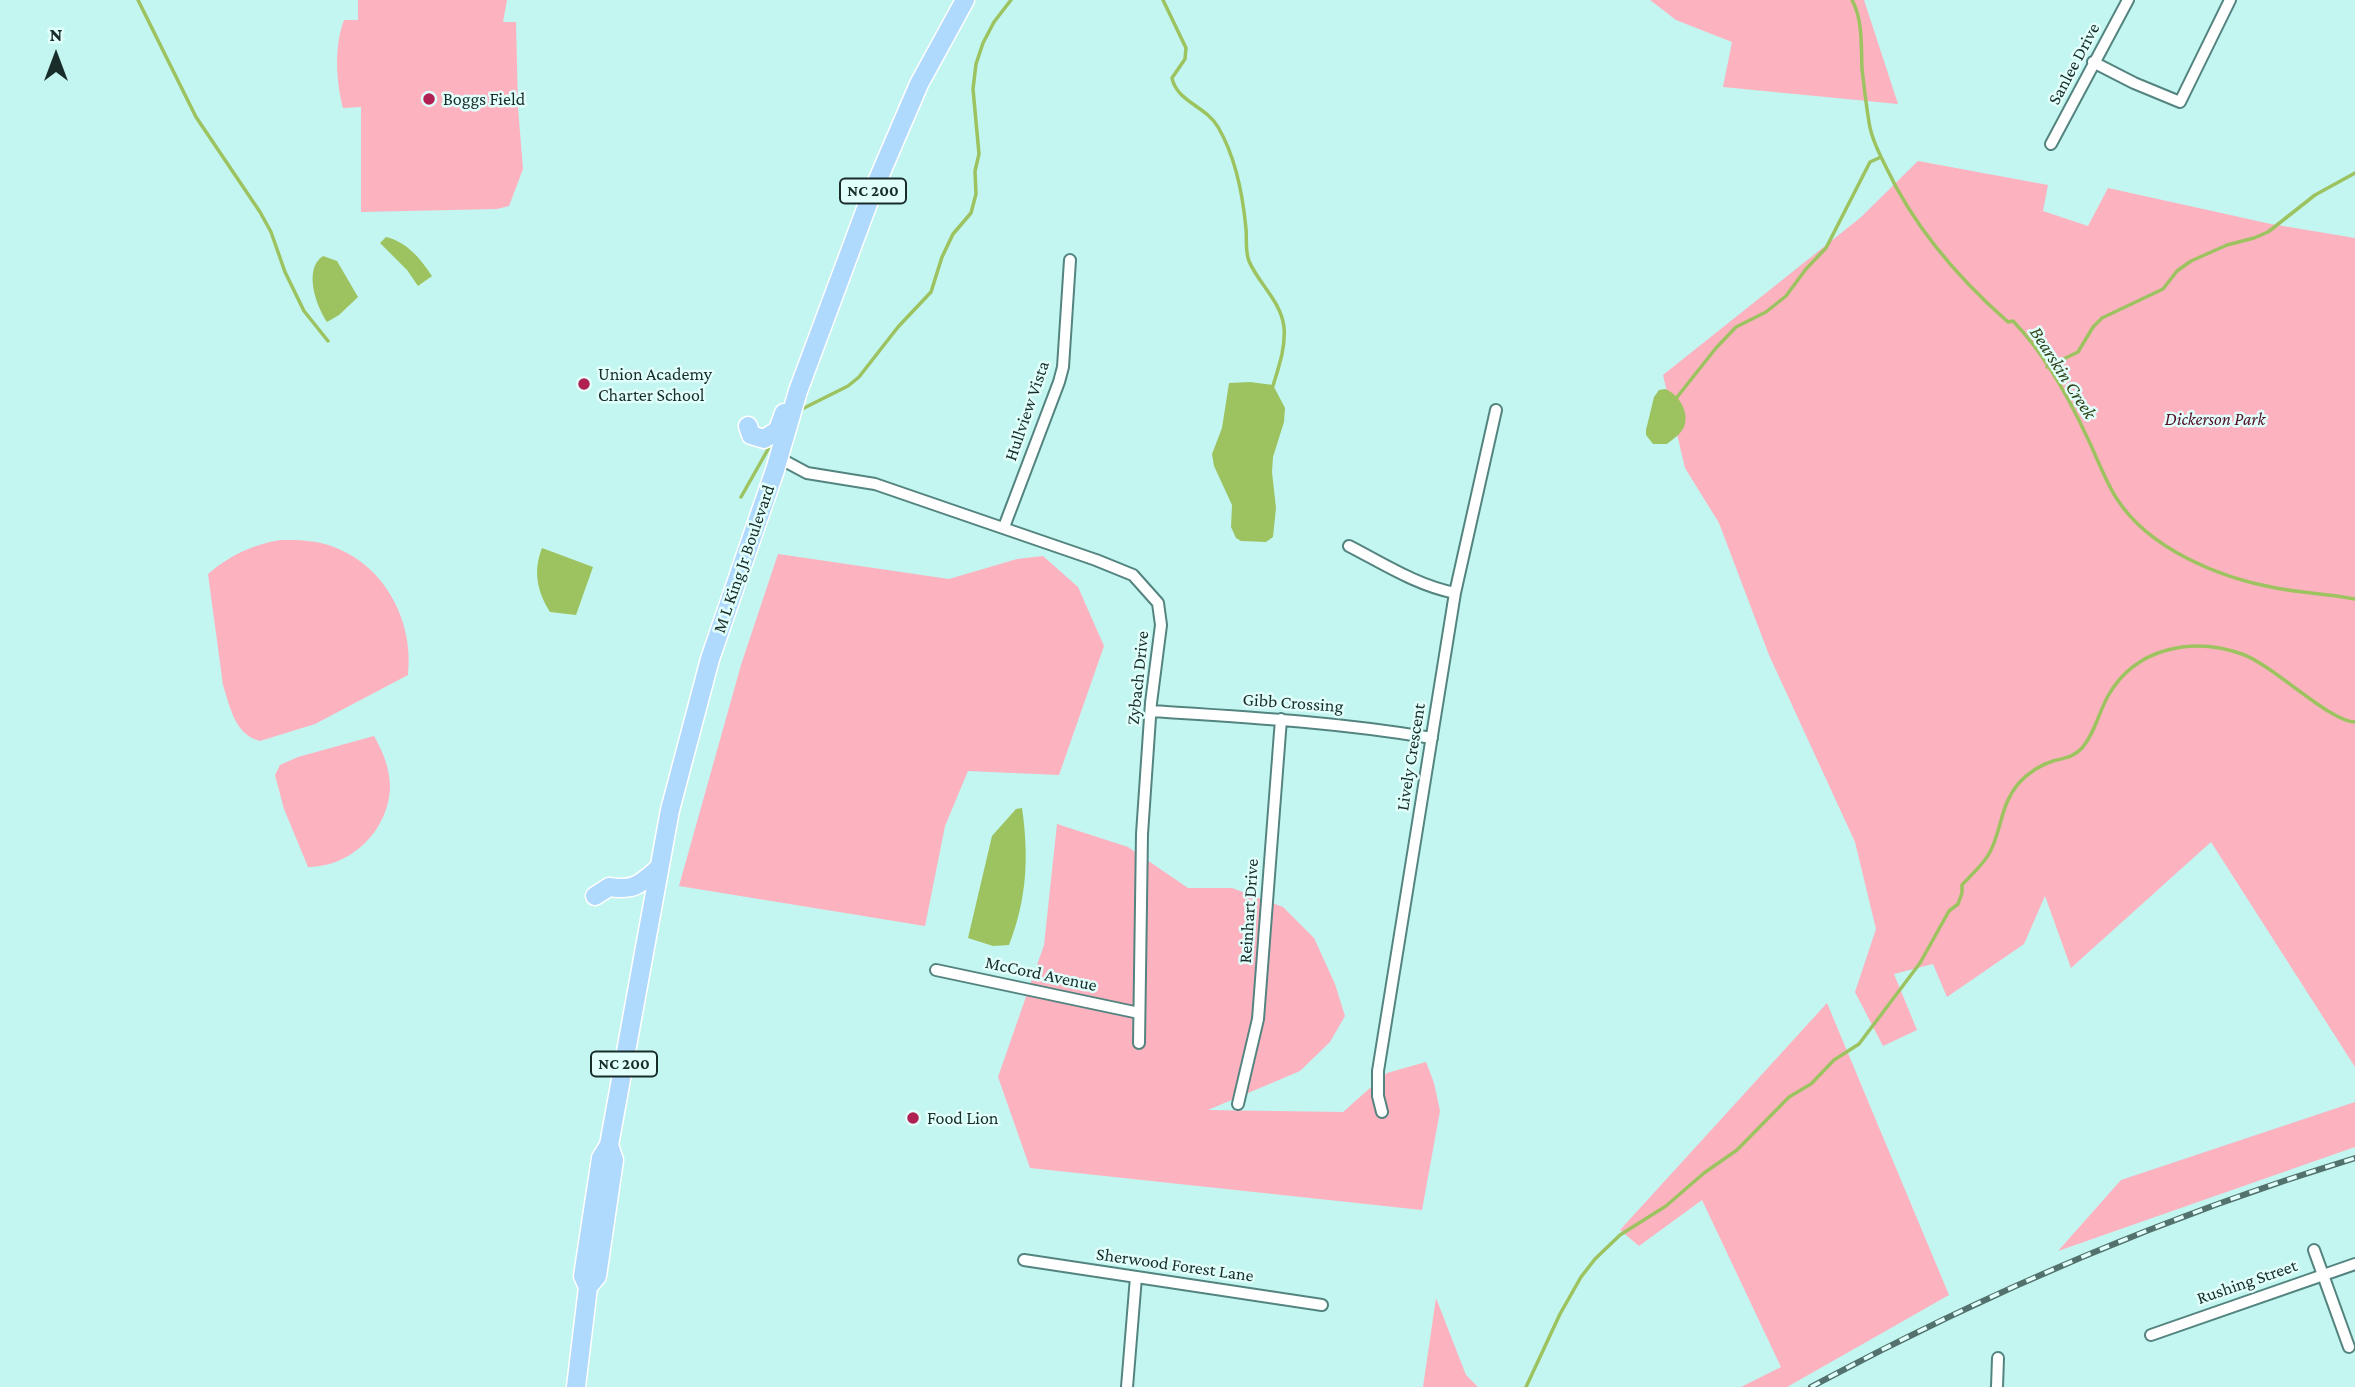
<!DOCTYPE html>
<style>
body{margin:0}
#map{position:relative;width:2355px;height:1387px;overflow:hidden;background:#c3f6f0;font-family:"Crimson Pro",serif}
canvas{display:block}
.north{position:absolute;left:21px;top:21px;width:70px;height:70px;-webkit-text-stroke:5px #e1fffb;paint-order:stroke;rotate:0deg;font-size:19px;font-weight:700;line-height:28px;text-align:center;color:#182c2a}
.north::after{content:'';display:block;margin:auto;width:24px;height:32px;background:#182c2a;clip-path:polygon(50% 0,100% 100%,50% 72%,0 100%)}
</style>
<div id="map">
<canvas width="2355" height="1387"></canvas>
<div class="north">N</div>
</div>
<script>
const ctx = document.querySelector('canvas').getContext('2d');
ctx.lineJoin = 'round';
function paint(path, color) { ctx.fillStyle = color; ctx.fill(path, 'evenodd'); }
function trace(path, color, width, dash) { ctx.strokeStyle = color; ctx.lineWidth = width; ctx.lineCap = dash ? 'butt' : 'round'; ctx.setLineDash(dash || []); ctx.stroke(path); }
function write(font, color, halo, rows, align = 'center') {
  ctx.font = font + ' "Crimson Pro",serif'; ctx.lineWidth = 5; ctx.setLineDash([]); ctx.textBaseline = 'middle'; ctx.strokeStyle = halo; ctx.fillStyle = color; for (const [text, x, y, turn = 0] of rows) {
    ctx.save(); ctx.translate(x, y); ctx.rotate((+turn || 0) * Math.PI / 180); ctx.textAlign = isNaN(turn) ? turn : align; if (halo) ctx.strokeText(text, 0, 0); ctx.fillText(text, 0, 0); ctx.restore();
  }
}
paint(new Path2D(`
 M358,0h149l-4,22h13l2,86 5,61 -14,37 -12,3 -136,3v-105l-18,1c-7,-27 -9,-62 1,-88h14z
 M1650,0h214l34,104 -175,-17 9,-45 -56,-22z
 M1918,161l130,24 -5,26 45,15 20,-38 163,36 84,14v829l-144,-225 -140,126 -26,-72 -21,48 -77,53 -14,-33 -39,10 23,56 -34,16 -28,-54 21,-63 -21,-87 -86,-187 -50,-132 -34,-55 -22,-93 197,-157z
 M280,540c18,0 37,0 54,7 52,20 80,75 74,128l-93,49 -55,17c-25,-6 -30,-34 -37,-56l-15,-111c22,-19 44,-29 72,-34z
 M778,554l171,25 68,-20 26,-3 35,31 26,59 -45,129 -91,-4 -23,55 -20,100 -246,-40 62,-221z
 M374,736c9,16 16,32 16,52 -2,43 -39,79 -82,79l-24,-58 -9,-34 5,-10 18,-8z
 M1057,824l71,23 60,41h44l51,19 31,31 21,46 10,32 -15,26 -30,29 -92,39 135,2 44,-39 39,-11 8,21 6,28 -18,99 -392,-42 -32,-91 46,-132z
 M1827,1003l122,292 -162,92h-46l40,-20 -79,-167 -63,46 -19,-16z
 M2355,1102v45l-297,104 63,-71z
 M1436,1298l30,77 12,12h-55z`), '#fdb2c0');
paint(new Path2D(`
 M386,237c21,5 34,21 46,39l-14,10 -11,-16 -27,-27z
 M323,256l14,5 21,36 -19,18 -12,7c-11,-16 -24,-53 -4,-66z
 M1250,382l23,3 12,23 -1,14 -11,35 -1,15 4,36 -3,29 -7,5 -25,-1 -5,-3 -5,-11 1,-22 -18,-39 -2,-12 10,-26 7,-45z
 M1665,389c14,5 25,24 19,38 -3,7 -11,12 -17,17h-14l-7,-9v-5l8,-33 5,-7z
 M542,548l51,19 -17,48 -26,-3c-13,-21 -17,-41 -8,-64z
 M1022,808c7,49 5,91 -13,137l-16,1 -25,-8 24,-102 24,-27z`), '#9cc360');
trace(new Path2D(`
 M138,0l58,117 64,95 11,20 14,40 19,39 24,30
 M1163,0l23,48 -1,11 -13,19c5,24 34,28 46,49 17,29 25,69 28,102 1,11 -1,22 3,32 9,22 32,40 35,66 2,21 -6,42 -12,62
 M1852,0c11,20 9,46 10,69 2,17 4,35 7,53 2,15 10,31 17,45 28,60 72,111 122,155l5,-1c30,31 56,77 74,116 10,20 18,44 30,62 32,50 103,79 159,89 26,5 53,6 79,11
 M2047,367l31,-15 15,-25 9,-9 61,-29 14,-18 14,-10 36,-16 27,-7 14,-6 47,-37 40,-22
 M1674,401l42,-53 20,-21 30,-15 20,-16 20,-27 20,-21 44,-86 11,-5
 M800,410l48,-24 11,-9 39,-50 33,-35 11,-35 11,-23 18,-21 5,-19 -1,-23 4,-17 -6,-65 3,-25 7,-21 11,-21 17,-22
 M741,497l30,-53
 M1526,1387l34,-73 21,-37 14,-18 25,-24 46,-29 38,-33 33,-23 52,-53 22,-13 23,-24 25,-16 61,-81 29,-52 9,-7 4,-11v-8c9,-10 22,-21 28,-33 12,-23 10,-46 28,-68 9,-10 22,-19 35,-23 11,-3 21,-4 29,-13 13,-15 16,-34 26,-52 27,-48 84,-60 134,-42 31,11 88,68 113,68`), '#9cc360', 3.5);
const street = new Path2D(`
 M2093,62l41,21 46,19 50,-102
 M2051,144l77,-144
 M779,458l28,15 68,11 221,76 37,15 25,28 3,22 -10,78 -9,131 -3,209
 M1004,527l55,-145 4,-15 7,-107
 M1349,546c35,18 67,39 106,47
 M1151,711c94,6 187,11 281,27
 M936,970l203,43
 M1238,1104l20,-85 23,-300
 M1382,1112l-4,-16v-25l77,-478 41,-183
 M2314,1250l35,97
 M1024,1260l298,45
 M2151,1335l204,-71
 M1127,1387l9,-110
 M1997,1387l1,-29`);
const primary = new Path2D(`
 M748,426l3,9 13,4 14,-9 6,-17
 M595,896l14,-9c26,4 31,-3 50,-19
 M588,1287l-5,-11 18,-118 8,-13 61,-335 40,-151 65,-189 23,-79 72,-193 49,-114 46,-84
 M576,1387l12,-100 9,-11 17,-116 -5,-15`);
trace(street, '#54847f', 14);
trace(primary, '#fff', 21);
trace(street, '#fff', 10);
trace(primary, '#b0d9fe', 18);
const rail = new Path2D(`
 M1811,1387c174,-94 355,-171 544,-229`);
trace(rail, '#53726e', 6);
trace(rail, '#e1fffb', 3.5, [10]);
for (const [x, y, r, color] of [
 [429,99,7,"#b02052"],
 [584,384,7,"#b02052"],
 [913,1118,7,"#b02052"]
]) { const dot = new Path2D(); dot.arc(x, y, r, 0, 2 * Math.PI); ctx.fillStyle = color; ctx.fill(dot); trace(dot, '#e1fffb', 2.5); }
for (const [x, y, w] of [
 [873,191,66],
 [624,1064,66]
]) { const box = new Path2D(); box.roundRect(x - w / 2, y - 12.5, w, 25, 5); ctx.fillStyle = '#e1fffb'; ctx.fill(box); trace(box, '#182c2a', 2); }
write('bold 16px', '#182c2a', null, [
 ["NC 200",873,191],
 ["NC 200",624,1064]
]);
write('18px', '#182c2a', '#e1fffb', [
 ["Sanlee Drive",2074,64,-62],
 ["Hullview Vista",1027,411,-71],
 ["M L King Jr Boulevard",744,559,-71],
 ["Zybach Drive",1138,678,-84],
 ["Gibb Crossing",1293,703,4],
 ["Lively Crescent",1411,757,-81],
 ["Reinhart Drive",1249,911,-86],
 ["McCord Avenue",1041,974,12],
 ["Sherwood Forest Lane",1175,1265,8],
 ["Rushing Street",2247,1282,-19]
]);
write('18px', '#182c2a', '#e1fffb', [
 ["Boggs Field",443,99],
 ["Union Academy",598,374],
 ["Charter School",598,395],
 ["Food Lion",927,1118]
], 'left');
write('italic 18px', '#520f24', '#e1fffb', [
 ["Dickerson Park",2215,419]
]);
write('italic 19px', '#324219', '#e1fffb', [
 ["Bearskin Creek",2063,373,57]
]);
</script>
